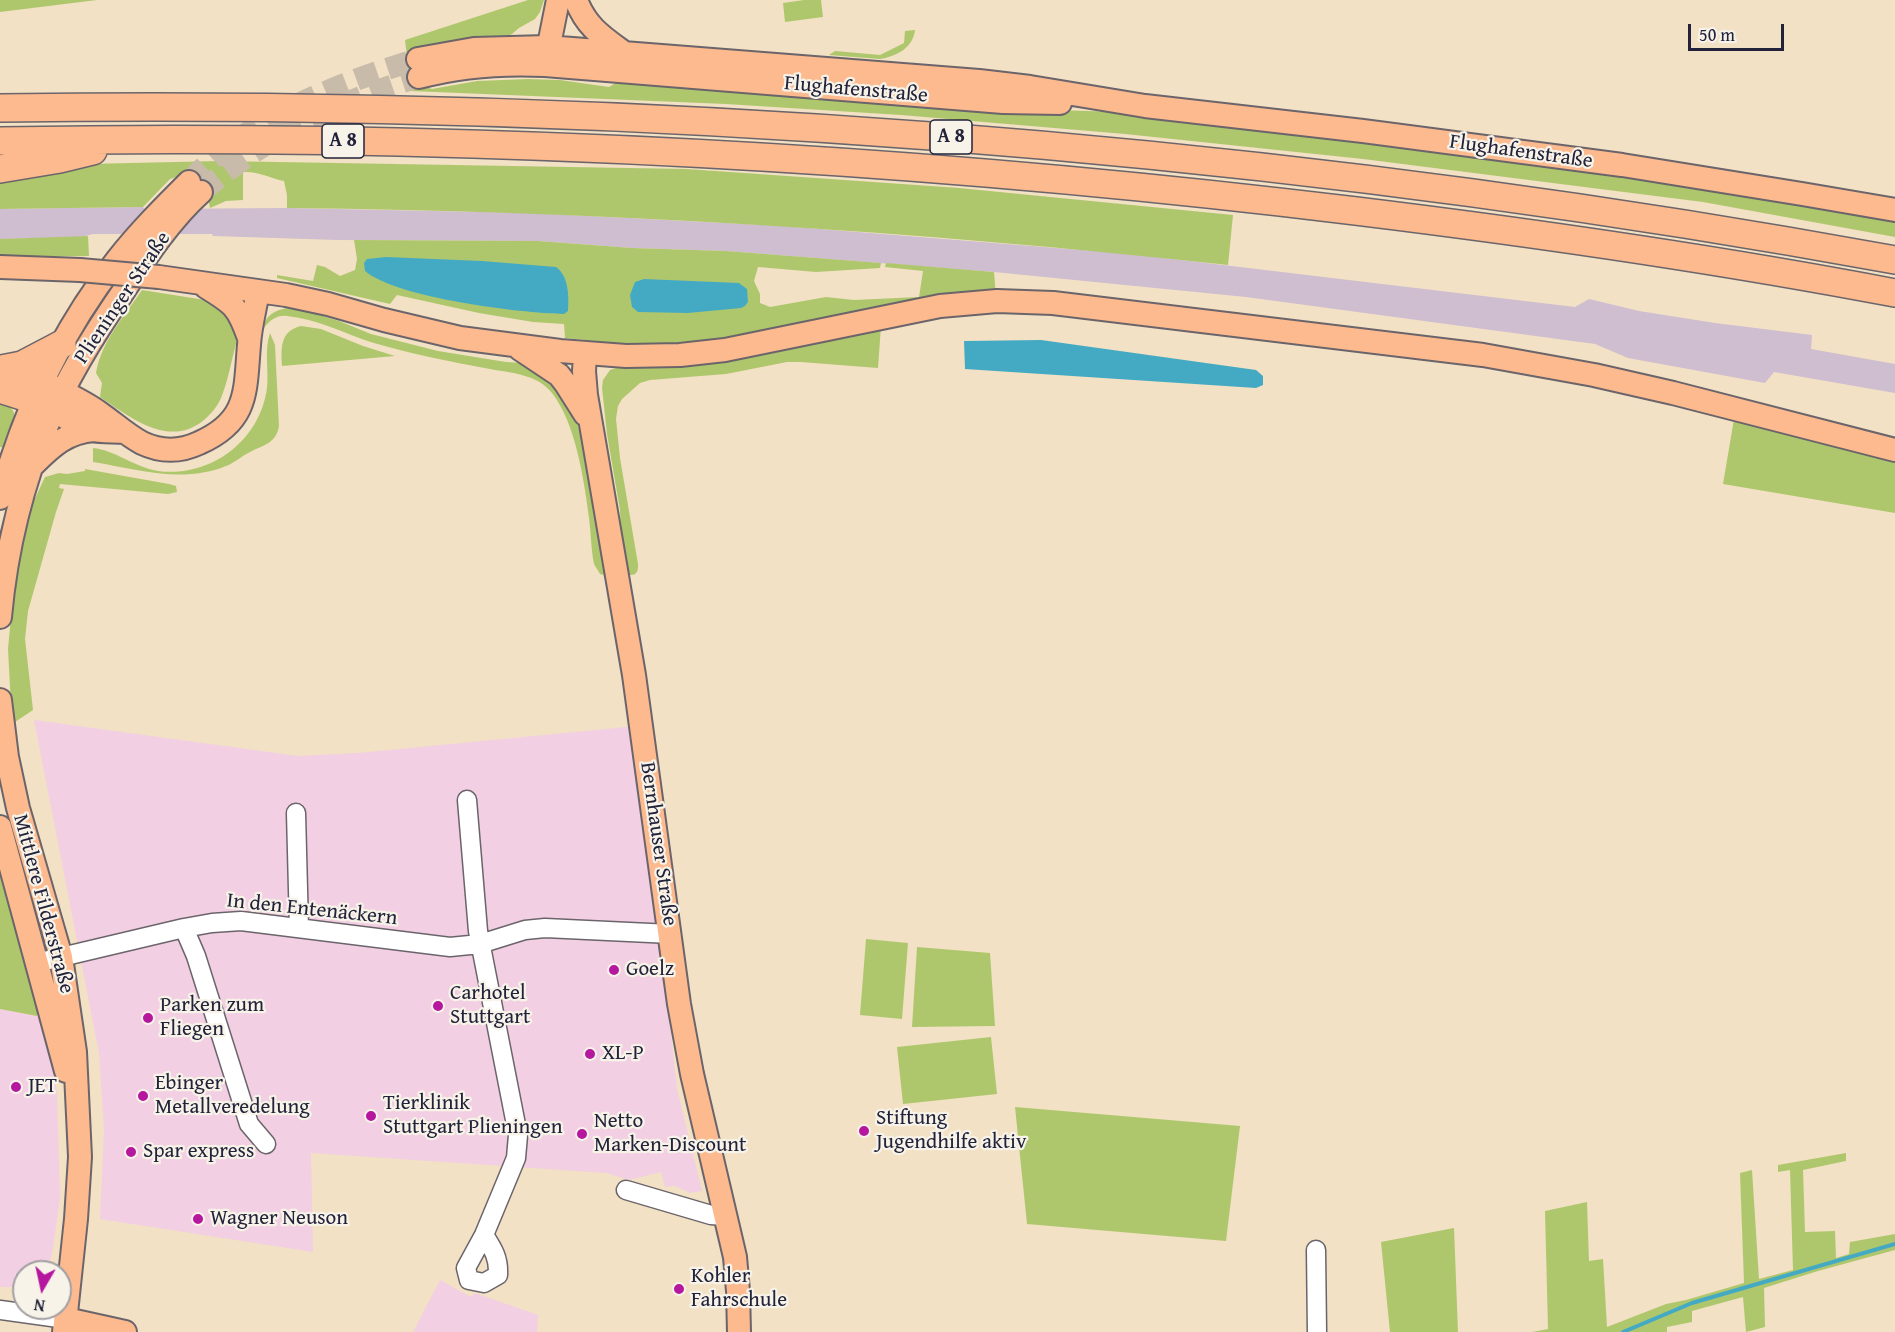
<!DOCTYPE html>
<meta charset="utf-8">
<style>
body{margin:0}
#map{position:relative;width:1895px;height:1332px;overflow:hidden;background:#f2e1c4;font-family:"Gentium Book Plus",serif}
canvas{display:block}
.north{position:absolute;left:12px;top:1260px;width:60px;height:60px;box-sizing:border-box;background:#f7f3e8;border:2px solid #a29fa3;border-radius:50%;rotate:189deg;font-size:16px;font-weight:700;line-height:24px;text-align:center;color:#22223b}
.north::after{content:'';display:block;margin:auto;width:21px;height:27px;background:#b5179e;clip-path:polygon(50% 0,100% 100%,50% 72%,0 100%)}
.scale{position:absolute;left:1688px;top:24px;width:96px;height:27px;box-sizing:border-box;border:3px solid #22223b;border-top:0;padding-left:8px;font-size:18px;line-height:21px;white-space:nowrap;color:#22223b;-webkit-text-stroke:4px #f7f3e8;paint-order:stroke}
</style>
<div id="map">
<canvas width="1895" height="1332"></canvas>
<div class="north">N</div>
<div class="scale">50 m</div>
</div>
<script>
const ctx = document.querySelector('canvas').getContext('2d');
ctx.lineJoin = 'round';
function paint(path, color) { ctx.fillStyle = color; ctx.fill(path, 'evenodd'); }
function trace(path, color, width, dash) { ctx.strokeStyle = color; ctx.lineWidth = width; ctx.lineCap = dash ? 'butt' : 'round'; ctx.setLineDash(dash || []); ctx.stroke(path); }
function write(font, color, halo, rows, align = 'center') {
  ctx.font = font + ' "Gentium Book Plus",serif'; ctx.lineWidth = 4.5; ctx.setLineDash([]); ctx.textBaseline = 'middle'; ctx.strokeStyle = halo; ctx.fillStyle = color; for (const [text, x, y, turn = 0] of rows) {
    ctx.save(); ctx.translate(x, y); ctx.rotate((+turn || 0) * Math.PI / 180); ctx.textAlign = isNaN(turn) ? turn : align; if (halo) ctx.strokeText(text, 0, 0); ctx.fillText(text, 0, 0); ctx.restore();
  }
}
paint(new Path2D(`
 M34,720l264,36 60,-3 279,-27 40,363 25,102 -12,2 -15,-7 -10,1 -4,-15 -32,8 -23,-7 -295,-20 2,99 -213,-33 4,-89 -5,-77z
 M0,1009l37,7 10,19 10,58 3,104 -7,51 -5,24h-24v15h-24z
 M440,1280l31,17 4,-4 63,22 -1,17h-124z`), '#f2cfe2');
paint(new Path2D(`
 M143,207l2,2 142,-1 244,5 252,13 348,28 444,53 14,-8 50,12 76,12 97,12 -1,14 84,15v29l-121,-21 -9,11 -137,-25 -33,-14 -349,-47 -252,-25 -268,-21 -94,-3 -94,-7 -201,-1 -124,-4 -1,-2h-119l-15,4 -78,1v-30z`), '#cfbdd0');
paint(new Path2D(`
 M0,0h97l-97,12z
 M528,0h16l-4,12 -5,7 -16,9 -7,6 -91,48 5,5 6,2 45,-8 51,-2 32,1 49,7 10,-6 399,28 104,3 378,44 395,62v19l-192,-35 -340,-43 -238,-25 -224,-19 -175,-11 -315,-13 -6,-51z
 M804,0h17l2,17 -38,5 -2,-19z
 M915,30c-2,18 -18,26 -35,29l-51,-4 6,-4 45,4 24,-12 1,-12z
 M220,161l467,8 272,19 274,27 -5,50c-313,-34 -627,-54 -941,-57v-13l-3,-14c-14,-3 -26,-10 -41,-9v28l-17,1 -16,7 -2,-10 -25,-23 -13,4 -27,28 -143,2v-32l86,-13z
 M88,236l1,20 -89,1v-18z
 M354,240l184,1 94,7 94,3 155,12 -1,5 -64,4 -58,-5 -4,14 6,13v9l10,4 56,-10 28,3 65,-3 4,-26 -38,-4 1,-4 108,9 2,25 -302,46 -66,1 -63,-6 -1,-14 -31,-2 -54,-9 -82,-18 -7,9 -113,-26v-3l36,6 4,-16 8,2 15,9 15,-6 2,-11z
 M142,290l63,10c18,8 35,23 31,44 -5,18 -8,37 -15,54 -4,9 -10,16 -17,22 -35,29 -74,-3 -104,-23l2,-14 -6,-10c5,-31 29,-58 46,-83z
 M287,308l25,3 4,3 23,7 32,13 67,17 68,11 17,1 20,7 31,43 11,34 22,129 -7,-2 -6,-10c-3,-15 -3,-31 -5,-46 -5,-38 -13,-94 -37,-125 -15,-19 -41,-20 -62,-24 -39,-7 -78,-15 -116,-26 -29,-9 -56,-24 -87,-27 -10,-1 -17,4 -23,12l-2,-1c5,-12 13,-17 25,-19z
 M301,326l20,3 42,17 32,10 -113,10c-1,-18 -2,-35 19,-40z
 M881,326l-3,42 -77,-6h-14l-61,12 -76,6 -10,3 -18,16 -4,7 -2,13 4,39 18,106c0,6 0,11 -8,11l-5,-3 -3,-17 -2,-45 -13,-76 -5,-46 1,-8 7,-10 9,-3 57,-1 61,-7 30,-5z
 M270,333l5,12 4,81c-3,18 -16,19 -29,26 -9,4 -15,11 -24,14 -44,18 -89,3 -133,-4v-14c22,2 41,19 65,23 52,7 102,-30 109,-83 2,-18 -3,-38 3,-55z
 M0,401c25,10 13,28 7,47l-7,-1z
 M1734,419l161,42v52l-172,-29z
 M85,469l84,15 7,2 1,6 -9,2 -108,-10 -1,4 5,1 -8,23 -28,99 -3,28 8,71 -21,14 -4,-75 7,-73 16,-69 14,-30 14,-4 8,1 18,-3z
 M0,857l38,137 -1,22 -37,-7z
 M866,939l42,4 -6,76 -42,-4z
 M917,947l73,6 5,73 -83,1z
 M991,1037l6,57 -94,10 -6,-57z
 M1015,1107l225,19 -14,115 -199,-17z
 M1846,1153v8l-43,9 2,62 30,-1 1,27 13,-4 1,-12 45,-8v16l-77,21 -54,17 1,39 -19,5 -3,-35 -51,14v11l-25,5v5h-135l16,-3 -3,-118 42,-9 2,59 14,-2 4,68 59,-23 20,-4 58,-17 -4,-110 12,-3 7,109 34,-9 -3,-100 -12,2v-7z
 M1454,1228l4,104h-68l-9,-90z`), '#afc76c');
paint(new Path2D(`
 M386,257l96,4 74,6c13,9 13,30 12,44l-4,3c-44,-1 -167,-16 -199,-43l-1,-8 3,-4z
 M644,279l95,4 8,6 1,13 -3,4 -4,2 -53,5 -50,-1 -6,-5 -2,-12 5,-13z
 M1041,340l215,30 7,6v9l-7,3 -291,-19 -1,-28z`), '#44aac4');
trace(new Path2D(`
 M1623,1332l69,-29 203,-59`), '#44aac4', 4);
trace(new Path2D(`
 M189,182c13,-13 26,-26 41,-37 55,-41 123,-66 188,-86
 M201,192c64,-55 138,-91 218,-115`), '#c8bba9', 22, [22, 11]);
const minor = new Path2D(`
 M467,800l11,131 40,204 -2,23 -32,77 -18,33 3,12 15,3 14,-8c1,-17 -5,-26 -14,-40
 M296,813l3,115
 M184,928l12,28 53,168 17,20
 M36,963l148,-35 28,-5 29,-2 209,26 30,-3 45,-14 20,-2 126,6
 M626,1190l85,25 14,1
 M1316,1250l1,82
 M0,1310l66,9`);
const major = new Path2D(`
 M576,0c10,26 25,36 47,52
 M418,59l56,-10 73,-2 432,34 51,6 115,19 218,25 259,34 180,29 93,16
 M546,60l12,-60
 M419,77c41,-11 84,-14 126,-12l458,37 57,1
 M0,267l80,3
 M159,277l127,18 42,9 56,16 76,18 100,13 66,5 54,-1 45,-5 215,-44 57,-5 56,2 430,52 111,20 79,18 222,57
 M206,287c28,17 32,20 43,51
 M520,349l39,26 7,9 19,30
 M585,354l-1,17 2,24 48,280 45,329 13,70 43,183 3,34 1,41
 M49,385c18,9 36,17 52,29 13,9 26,21 41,29 19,9 38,9 57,0 50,-22 46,-52 50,-98 1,-18 6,-36 9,-54
 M41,403c17,8 32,22 51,27 10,2 23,1 33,2
 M34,464c18,-18 33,-32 60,-34
 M0,498c24,-87 62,-168 117,-238 22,-28 47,-53 72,-78
 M0,617c6,-66 22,-133 48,-194 20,-48 48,-92 77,-134 22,-34 46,-70 76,-97
 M0,700l7,57 11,51 43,149 14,95 5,105 -4,62 -12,113
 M0,827l66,244
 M66,1319l59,13`);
const highway = new Path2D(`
 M0,108c635,-9 1270,37 1895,152
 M0,141c453,-8 906,15 1356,70 180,22 360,48 539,82
 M0,169l60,-10 33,-8
 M1,369l21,-4 40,-21
 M1,369l41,13
 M0,389l34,11`);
trace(minor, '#6b656b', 21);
trace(major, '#6b656b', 26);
trace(highway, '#6b656b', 30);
trace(minor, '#fff', 18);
trace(major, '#fcba8e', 22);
trace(highway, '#fcba8e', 27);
const majorBridge = new Path2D(`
 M80,270l79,7`);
trace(majorBridge, '#6b656b', 26, []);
trace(majorBridge, '#fcba8e', 22);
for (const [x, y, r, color] of [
 [614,970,6,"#b5179e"],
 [438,1006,6,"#b5179e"],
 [148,1018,6,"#b5179e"],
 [590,1054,6,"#b5179e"],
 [16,1087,6,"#b5179e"],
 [143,1096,6,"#b5179e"],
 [371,1116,6,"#b5179e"],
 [864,1131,6,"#b5179e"],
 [582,1134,6,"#b5179e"],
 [131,1152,6,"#b5179e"],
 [198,1219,6,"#b5179e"],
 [679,1289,6,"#b5179e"]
]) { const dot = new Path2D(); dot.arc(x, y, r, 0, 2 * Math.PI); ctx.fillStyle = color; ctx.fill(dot); trace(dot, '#f7f3e8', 2); }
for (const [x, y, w] of [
 [951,137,42],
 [343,141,42]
]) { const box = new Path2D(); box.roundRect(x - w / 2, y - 17, w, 34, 4.5); ctx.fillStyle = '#f7f3e8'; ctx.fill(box); trace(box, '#22223b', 1.5); }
write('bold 20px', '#22223b', null, [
 ["A 8",951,137],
 ["A 8",343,141]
]);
write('21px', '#22223b', '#f7f3e8', [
 ["Flughafenstraße",856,90,5],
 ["Flughafenstraße",1521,152,8],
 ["Plieninger Straße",123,298,-56],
 ["Bernhauser Straße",658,844,82],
 ["Mittlere Filderstraße",43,904,75],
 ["In den Entenäckern",312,910,6]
]);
write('21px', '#22223b', '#f7f3e8', [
 ["Goelz",626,970],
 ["Carhotel",450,994],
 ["Stuttgart",450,1018],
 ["Parken zum",160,1006],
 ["Fliegen",160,1030],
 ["XL-P",602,1054],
 ["Ebinger",155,1084],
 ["Metallveredelung",155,1108],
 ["JET",28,1087],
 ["Tierklinik",383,1104],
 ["Stuttgart Plieningen",383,1128],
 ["Stiftung",876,1119],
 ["Jugendhilfe aktiv",876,1143],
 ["Netto",594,1122],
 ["Marken-Discount",594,1146],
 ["Spar express",143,1152],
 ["Wagner Neuson",210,1219],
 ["Kohler",691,1277],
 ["Fahrschule",691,1301]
], 'left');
</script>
